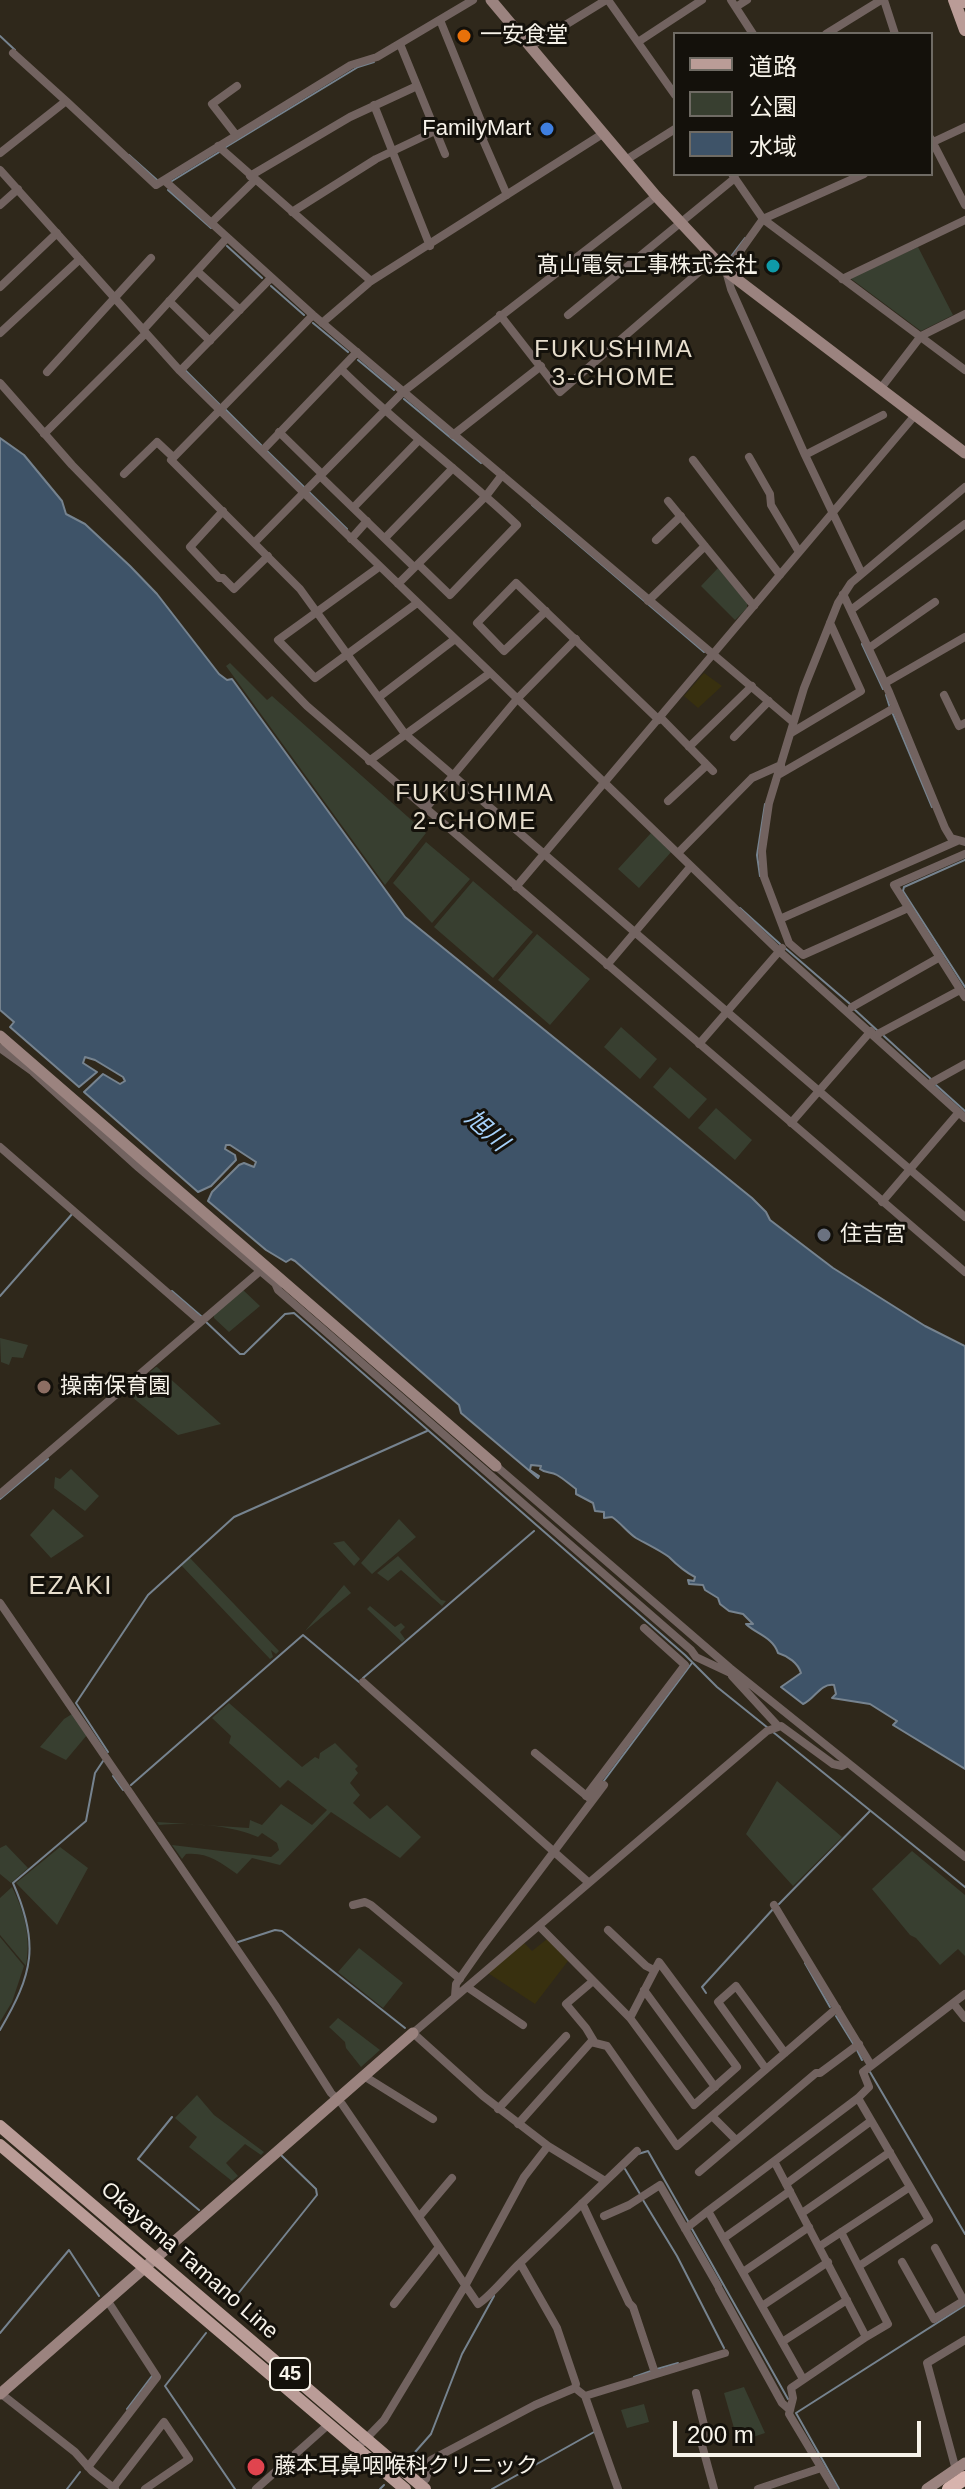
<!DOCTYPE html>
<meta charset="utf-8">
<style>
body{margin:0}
#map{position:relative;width:965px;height:2489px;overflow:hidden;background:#2f281b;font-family:Helvetica,"Noto Sans JP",sans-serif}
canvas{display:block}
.legend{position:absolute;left:673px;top:32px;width:260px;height:144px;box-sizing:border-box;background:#14110b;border:2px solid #6f6b64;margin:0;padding:10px 14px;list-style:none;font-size:24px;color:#f7f3ea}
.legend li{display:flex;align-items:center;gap:16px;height:40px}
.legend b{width:40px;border:2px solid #6f6b64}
.scale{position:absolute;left:673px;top:2421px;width:248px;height:36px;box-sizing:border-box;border:4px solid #f7f3ea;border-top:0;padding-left:10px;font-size:24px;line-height:28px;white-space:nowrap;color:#f7f3ea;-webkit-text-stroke:6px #14110b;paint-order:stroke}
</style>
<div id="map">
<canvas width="965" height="2489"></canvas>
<ul class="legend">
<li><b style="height:10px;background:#ba9c97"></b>道路</li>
<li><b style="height:22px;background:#383f30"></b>公園</li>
<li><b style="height:22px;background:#3e5368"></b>水域</li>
</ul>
<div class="scale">200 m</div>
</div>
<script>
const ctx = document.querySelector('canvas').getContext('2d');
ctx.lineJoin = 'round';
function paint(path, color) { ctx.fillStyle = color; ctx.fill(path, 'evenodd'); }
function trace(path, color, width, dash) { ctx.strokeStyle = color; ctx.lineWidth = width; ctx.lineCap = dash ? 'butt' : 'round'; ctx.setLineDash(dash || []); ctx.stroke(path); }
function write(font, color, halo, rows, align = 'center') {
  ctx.font = font + ' Helvetica,"Noto Sans JP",sans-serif'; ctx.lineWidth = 6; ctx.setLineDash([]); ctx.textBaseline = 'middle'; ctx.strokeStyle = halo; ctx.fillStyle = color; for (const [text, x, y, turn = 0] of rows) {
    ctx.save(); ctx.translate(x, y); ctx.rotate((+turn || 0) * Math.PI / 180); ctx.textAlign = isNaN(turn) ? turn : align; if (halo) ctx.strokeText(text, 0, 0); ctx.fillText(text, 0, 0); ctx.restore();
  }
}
paint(new Path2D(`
 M918,247l35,68 -32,16 -71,-53z
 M718,568l29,34v6l-12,12 -34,-34z
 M230,663l37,37 5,-4 154,137 -41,52 -159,-219z
 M651,833l21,18 -33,37 -21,-19z
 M426,842l44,37 -38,44 -39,-40z
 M473,881l60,51 -40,46 -59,-51z
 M537,934l53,45 -40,46 -52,-45z
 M621,1027l36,32 -17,20 -36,-32z
 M670,1067l37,32 -18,20 -36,-32z
 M716,1108l36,32 -17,20 -37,-32z
 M242,1289l18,17 -31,26 -15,-14v-5z
 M0,1338l28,7 -5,13 -11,-1 -3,8 -8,-3z
 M156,1367h1l64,57 -43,11 -52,-43z
 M71,1469l28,27 -14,15 -31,-23 1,-11 5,2z
 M53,1509l31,27 -33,22 -21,-23z
 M399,1519l17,18 -44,37 -11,-11z
 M344,1541l16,18 -6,7 -21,-23z
 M398,1556l43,44 5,1 -4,5 -41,-36 -13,11 -11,-8z
 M190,1558l89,93 -3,3 -5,-4 2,7 -3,2 -89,-94z
 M344,1585l7,8 -46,38z
 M370,1606l25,21 6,-4 4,4 -5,5 5,7 -3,3 -35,-33z
 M229,1703l73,64 13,-10 4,2 1,-6 15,-10 23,23 -3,3 3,4 -8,10 10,12 -7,8 17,16 17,-14 34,32 -21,21 -69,-46 -51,53 -28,-7 -15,16c-17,-12 -30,-22 -51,-20l-4,5 -10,-14 99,12 8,-7 -2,-7 -15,-10 -4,4c-25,-12 -72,-15 -99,-12l-2,-3 92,6 1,-8 12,5 19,-21 31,21 15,-15 -39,-30 -8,8 -51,-45 2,-7 -19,-18z
 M72,1714l15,21 -21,25 -26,-13 24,-28z
 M777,1781l65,56 -49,49 -47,-52z
 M6,1845l22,23 -17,15 -11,-9v-26z
 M60,1847l28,21 -31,57 -41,-42z
 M912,1851l53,44v61l-7,-7 -18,16 -24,-27 -6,-3 -38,-46z
 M12,1887c13,26 19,50 14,79l-26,-31v-37z
 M0,1937l24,29 -12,36 -12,20z
 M359,1948l44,35 -20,25 -45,-36z
 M338,2018l42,32 -19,17 -15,-19 -1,-6 -16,-15z
 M197,2095l17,20 50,37 -3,3 -16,-11 -19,19 12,13 -6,5 -43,-34 8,-10 -22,-19z
 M744,2387l21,46 -27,9 -14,-49z
 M644,2404l5,18 -22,6 -6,-18z`), '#383f30');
paint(new Path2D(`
 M704,673l18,13 -24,22 -14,-12z
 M547,1939l21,22 -33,43 -47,-31 36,-30 8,8z`), '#38300f');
const water = new Path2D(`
 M0,438l24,17 38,46 4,13 19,10 45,42 27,28 62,80 8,6 5,-1 173,238 347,281 14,14 4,8 63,48 92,58 40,20v423l-72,-44 4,-4 -27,-17 -38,-6 4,-4 -2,-9c-14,-2 -19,14 -31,19l-22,-17 20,-14c-3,-10 -13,-17 -23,-20 -5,-16 -22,-19 -32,-29h7l-10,-10 -14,-3 -9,-7 -2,-6 -13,-8 -2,-5 -14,-1 -1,-4 6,1 1,-4c-10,-5 -18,-12 -26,-20 -6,-5 -24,-14 -33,-19 -9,-6 -15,-15 -24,-21l-8,1v-6l-9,-1 -2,-8 -17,-9v-5c-7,-5 -12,-10 -19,-14 -6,-4 -11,-1 -17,-6l1,-3 -10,-1 -1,5 9,6 -1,2 -77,-65 -2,-8 -164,-144 -4,-2 -5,3 -20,-12 -58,-49 4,-9 27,-27 5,-2 10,4 2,-5 -26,-17h-4l-1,4 10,6 1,5 -25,26 -13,6 -114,-100 19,-18 17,10 5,-3 -2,-4 -28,-17 -10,-3 -2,6 14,9 -18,15 -69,-60 4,-5 -14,-12z`);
paint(water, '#3e5368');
trace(water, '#76838f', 2);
trace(new Path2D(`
 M0,36l15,14
 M226,147l132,-80 16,-5
 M129,155l28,25
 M172,181l49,-30
 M168,190l43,38
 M227,246l35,32
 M729,259l16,-21
 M271,286l33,29
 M313,323l35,29
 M358,360l36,30
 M186,371l35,35
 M404,399l77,64
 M226,410l35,35
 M266,450l38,37
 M309,492l38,37
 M532,505l172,147
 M862,644l21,45
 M886,695l4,13
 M893,714l39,93
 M965,860l-61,27 -1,4 62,96
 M760,876l-3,-21 8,-51
 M740,908l40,36
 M785,948l65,56
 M854,1009l25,23
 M884,1036l48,44
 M936,1085l29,26
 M172,1291l29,25
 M0,1296l73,-83
 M205,1321l35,33h4l41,-40 9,-1 391,342 32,32 51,41
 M0,1499l48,-40
 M363,1678l171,-147
 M773,1732l192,155
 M108,1752l-32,-49 72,-108 86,-78 193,-86
 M113,1776l10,14
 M603,1782l89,-119
 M131,1785l172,-150 56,47
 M779,1904l91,-93
 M238,1942l37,-12 7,1 123,97
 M805,1963l25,44
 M706,1993l-4,-6 72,-79
 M836,2016l18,29
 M0,2030c33,-56 40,-86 13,-147l73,-62 9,-48 8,-12
 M857,2050l5,10
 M870,2072l95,162
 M172,2117l-34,42 61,51
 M638,2154l10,-3 41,72
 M625,2169l15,25
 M643,2200l34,56 47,92
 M692,2229l96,170
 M237,2295l80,-100 -1,-6 -35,-34
 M0,2333l69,-83 30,46
 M206,2333l-41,53 70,103
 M657,2369l21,-6
 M634,2377l17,-6
 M127,2409l25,-33
 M796,2413l169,-108
 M796,2413l43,76
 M413,2457l13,4
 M408,2460l23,-26 31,-80 32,-58
 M67,2489l13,-17
 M380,2489l4,-4
 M492,2489l102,-57`), '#76838f', 2);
trace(new Path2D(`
 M608,0l67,95
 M731,0l22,34
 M884,0l11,34
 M736,7l11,-7
 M440,20l45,111 -2,9 24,55
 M826,34l55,-34
 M638,42l64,-42
 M400,44l45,110
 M531,46l75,-46
 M13,53l53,48
 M374,105l56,141
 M236,135l-24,-31 25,-18
 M931,139l34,66
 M931,143l34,-16
 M218,146l153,135
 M0,153l66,-52 90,84 195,-120 26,-8 96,-57
 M626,160l49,-31
 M0,170l180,201 124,122 475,458 186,167
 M732,174l31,45 202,151
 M250,176l100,-59 67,-31
 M165,181l148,134 480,407
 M0,205l18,-16
 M292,212l84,-53 59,-28
 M211,223l44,-43
 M197,271l43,39
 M842,279l123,-59
 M0,287l57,-54
 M169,301l41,40
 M313,315l-142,145 129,129 105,145 560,483
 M500,315l60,77 154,-133
 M568,315l167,-137
 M322,323l49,-42 233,-148
 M143,330l83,-91
 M0,333l80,-74
 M341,369c56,56 119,102 176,156l-67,70 -32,-31
 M180,371l91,-93
 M47,372l104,-114
 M0,383l72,82 235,241 658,566
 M881,388l40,-52 44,-22
 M279,432l43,42
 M44,434l101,-100
 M453,435l88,-69
 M262,451l95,-99
 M805,455l78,-40
 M749,457l21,37 1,11 28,47
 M693,460l87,115
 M124,474l33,-32 16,15
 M320,476l94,91
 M668,501l86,105
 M353,508l66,-68
 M223,511l-33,36 29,31h4l11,11 34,-33
 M386,537l67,-69
 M351,539l16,-18
 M656,540l25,-24
 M254,543l150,-152 252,-195
 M379,567l-101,73 37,38 102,-75
 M861,572l-56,-117 -74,-166 -5,-18 37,-52 101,-45
 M398,584l88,-88 16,-21
 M843,594l46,98 56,136 6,10 14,4
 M648,601l57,-55
 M851,610l114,-86
 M546,611l-42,40 -27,-28 39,-40 143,137
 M869,648l66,-46
 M885,683l80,-46
 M944,695l15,31 6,-3
 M379,697l76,-58
 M661,718l52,53
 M791,733l70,-42 -31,-68
 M734,737l35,-36
 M689,747l63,-61
 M369,761l121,-88
 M778,775l116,-67
 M668,801l39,-36
 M426,808l91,-109 59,-60
 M678,853l74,-75 29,-13
 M965,854l-71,31 71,112
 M516,887l400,-473
 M908,908l-105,47 -14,-12 -25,-66 -2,-26 7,-48 35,-115 34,-85 13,-20 114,-96
 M780,919l177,-78
 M607,965l84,-99
 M852,1007l88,-50
 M876,1035l84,-45
 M699,1044l83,-96
 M0,1048l32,23 3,-3
 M33,1072l106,96 139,118
 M929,1084l36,-20
 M791,1123l80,-92
 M0,1147l200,174
 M882,1202l77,-90
 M275,1283l3,7 413,360 5,7 32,15
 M496,1466l234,202 235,189
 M0,1494l259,-222
 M0,1603l275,402 56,88 11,11 136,200c12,-7 30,-30 42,-41l37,65 19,56 -1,4 10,8 33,93
 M732,1676l45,49
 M363,1682l225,200
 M535,1753l54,45
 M586,1796l99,-131 -41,-37
 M353,1905l12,-3 6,3 89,74
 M774,1905l97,160
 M539,1926l91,92
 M608,1930l38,36 8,4
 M659,1962l78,105 -43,38 -64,-87z
 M593,1981l-27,23 20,24 9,15
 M467,1987l56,38
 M644,1990l71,97
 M455,1996l1,-12 26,-37 122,-162
 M953,2003l12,15
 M766,2069l-48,-67 18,-16 49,67
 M364,2076l69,43
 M498,2109l68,-73
 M712,2116l24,24
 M518,2124l73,-82 16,4 70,100 160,-138
 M548,2146l57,35
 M774,2161l92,176 -75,51 2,10 -4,16 45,75
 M699,2172l117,-99h4l39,-29
 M786,2184l85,-63
 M582,2203l47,100 4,4 22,66
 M802,2213l88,-61
 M604,2216l25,-11 31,-20 58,101
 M419,2217l33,-39
 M685,2229l23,-18
 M841,2232l47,92 -22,13
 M724,2238l66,-47
 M820,2246l90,-59 -52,-89
 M935,2248l29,53
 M902,2262l32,57 31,-19
 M520,2263l117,-112
 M859,2266l70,-46 -19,-33
 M743,2272l66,-45
 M719,2289l63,114 8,7
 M394,2304l45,-57
 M762,2306l66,-44
 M782,2342l65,-42
 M803,2379l-95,-168 150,-113 11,-11 -6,-15 102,-78
 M0,2393l75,59 17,19 23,18
 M696,2393l10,40 -4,12 12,44
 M585,2396l140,-43
 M357,2448l27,-28 81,-134 59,-109 24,-31 -65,-50 -70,-63 354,-302 14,-5 52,38 9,2 4,-2
 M88,2467l69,-90 -50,-77
 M956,2470l-29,-107 38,-23
 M420,2485l6,-6 5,-19 104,-55 40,-17
 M113,2488l51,-66 25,37 -44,30
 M256,2489l73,-65
 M758,2489l63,-21`), '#726360', 8);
trace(new Path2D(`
 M491,0l165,196 70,75 239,182
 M0,1036l496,430
 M0,2394l413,-361
 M927,2489l38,-26`), '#9b837f', 11);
trace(new Path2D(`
 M954,0l11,30
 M964,0l1,2
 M0,2126l425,363
 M0,2145l405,344`), '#ba9c97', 12);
trace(new Path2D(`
 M949,2489l16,-11`), '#d7b3ad', 14);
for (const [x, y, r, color] of [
 [464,36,8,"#e8710a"],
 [547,129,8,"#3f7fe0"],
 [773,266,8,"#0f9aa8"],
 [824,1235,8,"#6b7280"],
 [44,1387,8,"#8d6e63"],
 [256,2467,10,"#e0444e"]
]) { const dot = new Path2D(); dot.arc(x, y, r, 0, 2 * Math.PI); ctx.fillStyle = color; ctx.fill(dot); trace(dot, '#14110b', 3); }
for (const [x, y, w] of [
 [290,2374,40]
]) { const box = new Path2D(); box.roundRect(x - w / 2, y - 16, w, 32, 6); ctx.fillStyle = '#14110b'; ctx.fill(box); trace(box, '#f7f3ea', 2); }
write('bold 20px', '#f7f3ea', null, [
 ["45",290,2374]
]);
write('22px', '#f7f3ea', '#14110b', [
 ["一安食堂",480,36],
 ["FamilyMart",531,129,"right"],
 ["髙山電気工事株式会社",757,266,"right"],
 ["住吉宮",840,1235],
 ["操南保育園",60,1387],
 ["藤本耳鼻咽喉科クリニック",274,2467]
], 'left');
write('22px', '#f7f3ea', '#14110b', [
 ["Okayama Tamano Line",189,2261,41]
]);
ctx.letterSpacing = '2px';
write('24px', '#e8dfce', '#14110b', [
 ["FUKUSHIMA",614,350],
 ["3-CHOME",614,378],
 ["FUKUSHIMA",475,794],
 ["2-CHOME",475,822]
]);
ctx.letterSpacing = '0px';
write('italic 24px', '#a5d0f9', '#14110b', [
 ["旭川",486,1131,42]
]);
ctx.letterSpacing = '2px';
write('26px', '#e8dfce', '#14110b', [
 ["EZAKI",71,1587]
]);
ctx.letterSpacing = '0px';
</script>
